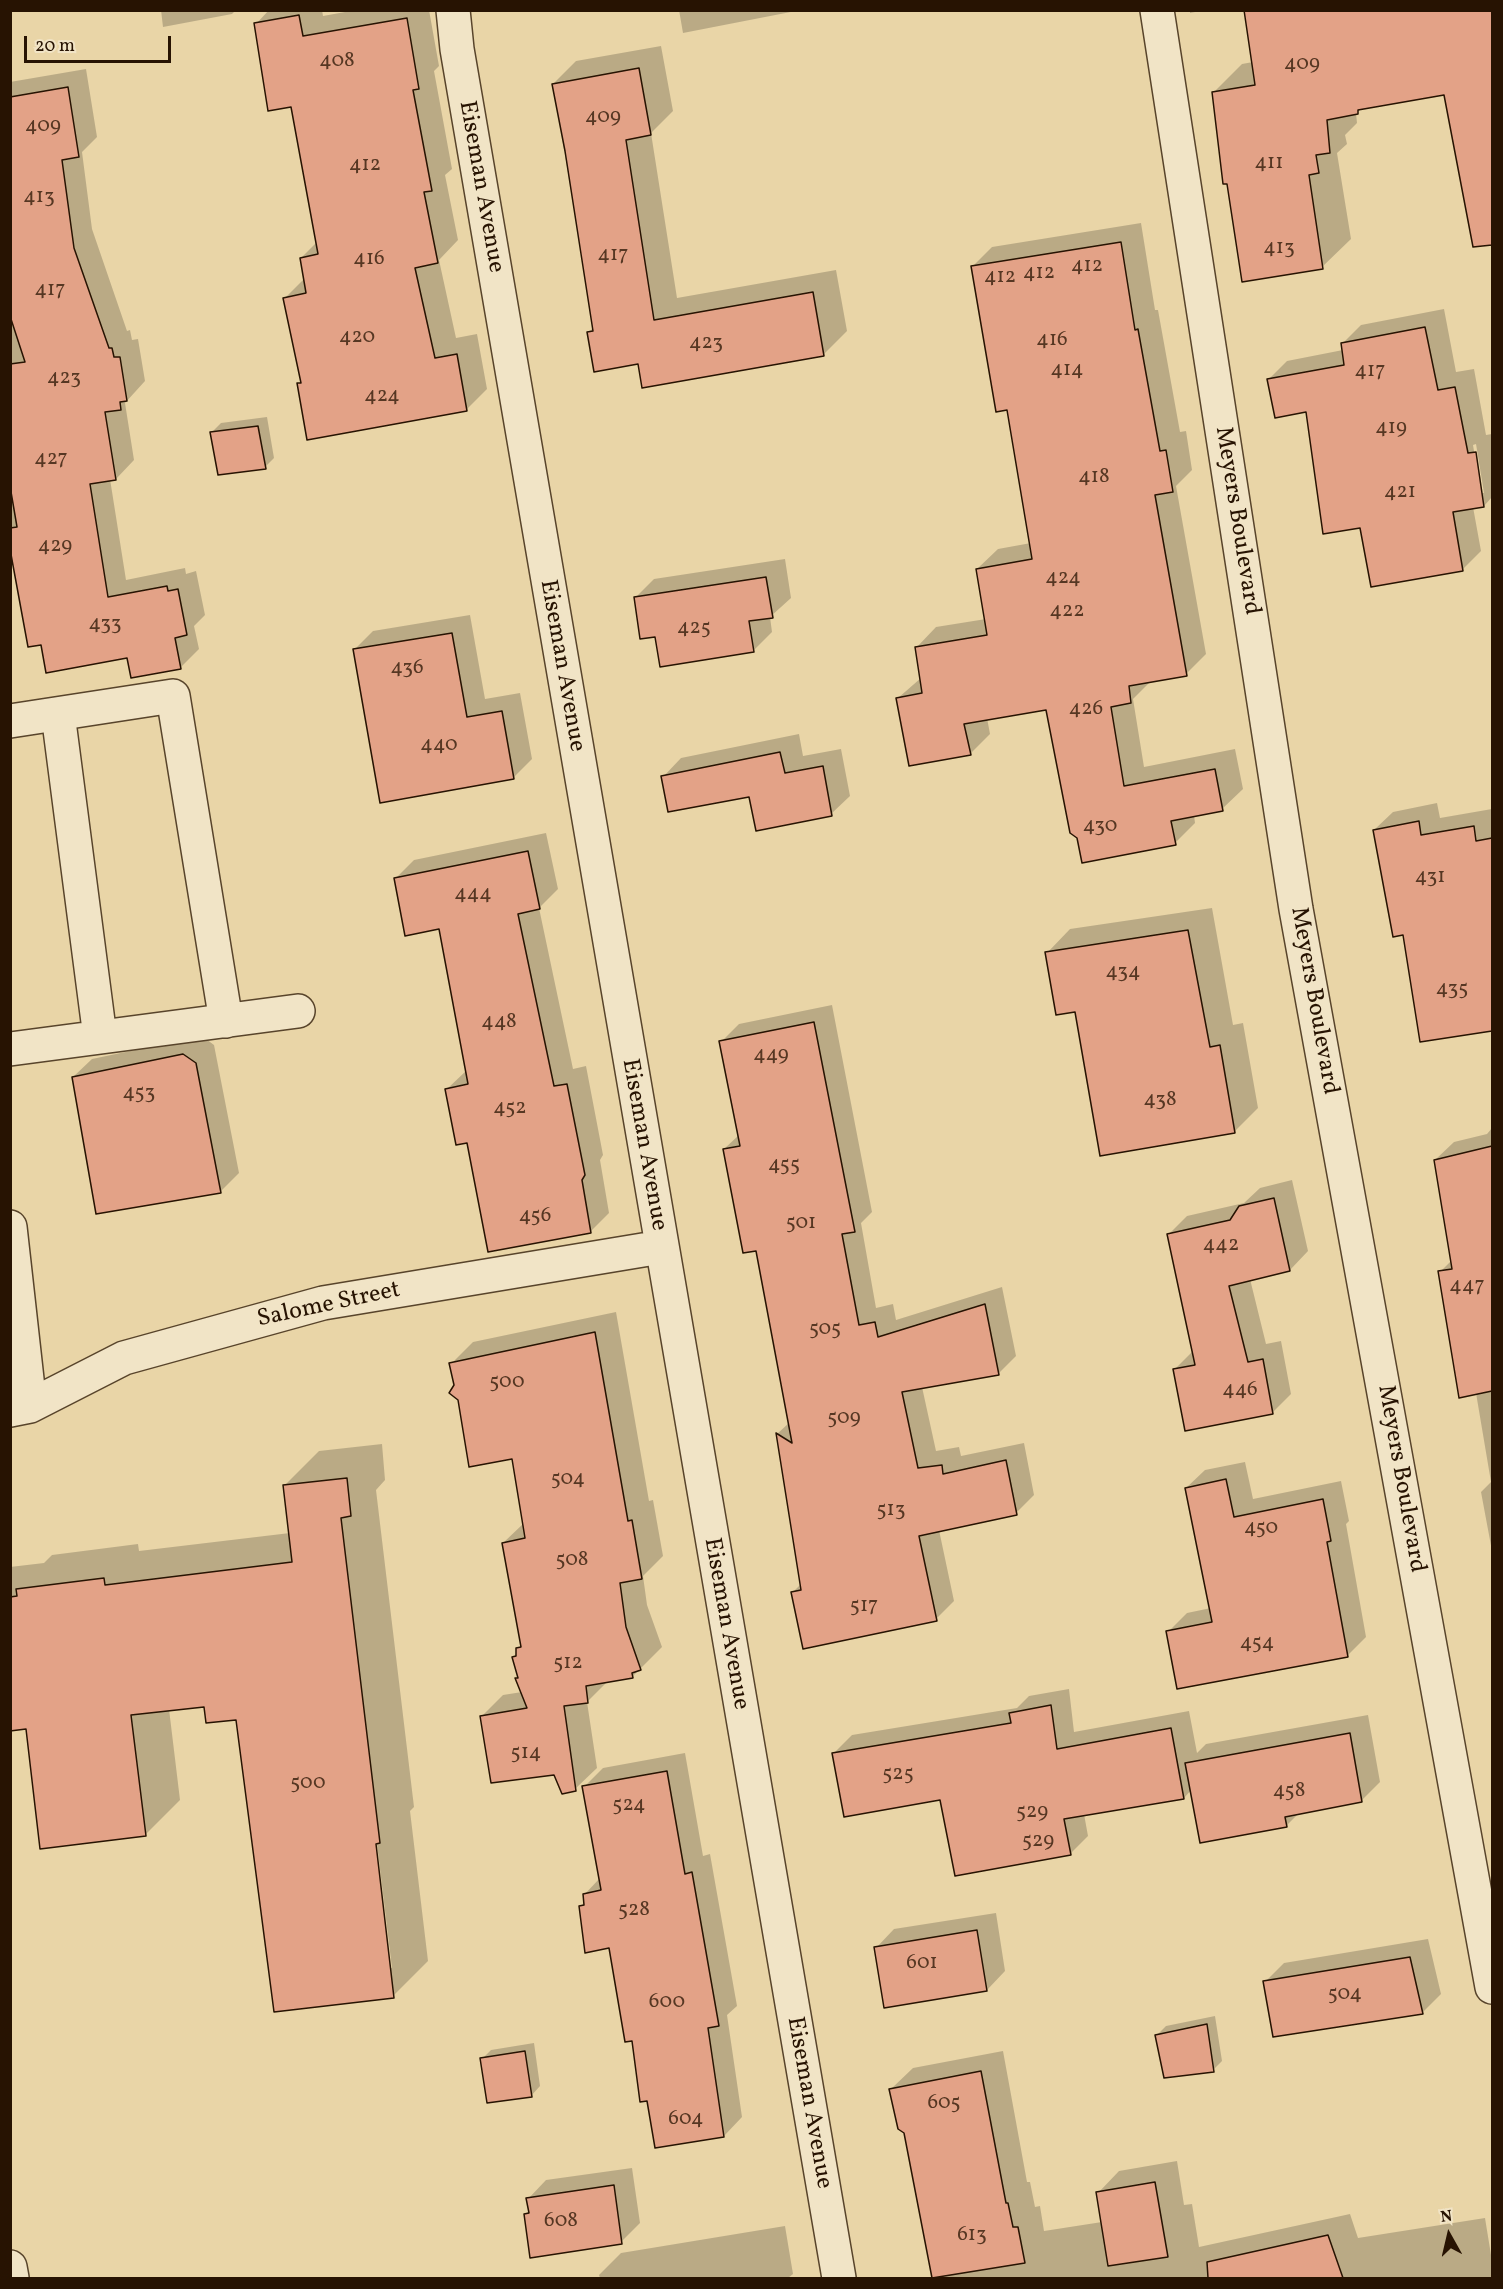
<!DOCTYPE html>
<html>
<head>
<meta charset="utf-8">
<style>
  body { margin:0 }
  #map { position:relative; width:1503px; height:2289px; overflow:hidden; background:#e9d5a7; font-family:Vollkorn,serif }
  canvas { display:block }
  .frame { position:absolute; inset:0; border:12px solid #271302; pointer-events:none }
  .north { position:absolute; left:1419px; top:2205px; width:60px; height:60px; -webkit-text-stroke:4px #f1e4c6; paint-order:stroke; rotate:352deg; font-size:16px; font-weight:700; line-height:24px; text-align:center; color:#271302 }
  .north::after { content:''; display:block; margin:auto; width:21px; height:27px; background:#271302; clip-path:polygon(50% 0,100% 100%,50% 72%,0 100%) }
  .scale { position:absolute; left:24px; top:36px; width:147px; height:27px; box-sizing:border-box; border:3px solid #271302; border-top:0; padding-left:8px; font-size:18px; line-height:21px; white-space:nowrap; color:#271302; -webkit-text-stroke:4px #f1e4c6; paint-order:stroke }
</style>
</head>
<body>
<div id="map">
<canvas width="1503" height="2289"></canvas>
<div class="frame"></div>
<div class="north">N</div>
<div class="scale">20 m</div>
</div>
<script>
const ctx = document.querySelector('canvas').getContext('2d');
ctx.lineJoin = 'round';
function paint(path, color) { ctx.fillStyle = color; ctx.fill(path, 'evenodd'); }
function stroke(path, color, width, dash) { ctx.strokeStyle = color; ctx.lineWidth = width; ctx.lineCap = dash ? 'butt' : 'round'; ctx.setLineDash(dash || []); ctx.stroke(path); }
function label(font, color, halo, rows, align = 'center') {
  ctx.font = font + ' Vollkorn,serif'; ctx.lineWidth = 6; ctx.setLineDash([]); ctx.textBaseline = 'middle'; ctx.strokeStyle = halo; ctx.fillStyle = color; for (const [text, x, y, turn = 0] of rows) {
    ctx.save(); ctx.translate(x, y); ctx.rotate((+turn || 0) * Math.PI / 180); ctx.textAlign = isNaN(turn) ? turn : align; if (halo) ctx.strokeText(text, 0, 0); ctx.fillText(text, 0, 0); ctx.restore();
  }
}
paint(new Path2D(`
  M161 10H236L232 14 163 27Z
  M269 10H322L323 16 356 10H429L439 66 434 71 452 169 445 175 458 240 439 260 456 338 477 334 487 389 466 410 298 384 302 381 285 298 305 278 301 258 317 242 293 105 256 24Z
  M679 10H801L683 33Z
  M1190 10H1205L1190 13Z
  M1245 10H1492V241L1481 243 1445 93 1362 108 1356 113 1357 123 1345 135 1347 144 1337 153 1351 239 1322 267 1214 92 1242 64 1253 62Z
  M661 46 673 111 651 133 677 298 836 270 847 331 824 354 643 386 639 362 589 332 594 327 553 84 576 61Z
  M86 69 97 137 82 152 92 229 127 331 130 330 132 340 138 339 145 381 125 403 134 460 116 479H110L126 580 185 568 186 574 196 571 205 615 194 626 199 649 180 668 128 656 42 643 15 566 10 565V82Z
  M1141 223 1155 310H1158L1180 432 1186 431 1192 470 1176 486 1206 654 1186 674 1151 681 1133 699 1144 767 1235 749 1243 789 1222 809 1194 815 1195 823 1175 843 1047 708 987 718 990 734 970 754 898 698 921 678 916 648 936 627 986 619 977 569 998 549 1031 543 1008 408 972 267 992 247Z
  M1444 309 1456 372 1474 369 1486 435 1492 434V497L1484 506 1473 507 1481 551 1463 569 1361 526 1307 410 1269 379 1287 361 1343 350 1342 344 1361 325ZM1476 444 1484 493H1481L1473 445Z
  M267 417 274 458 265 467 212 432 221 423Z
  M785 559 791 598 770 617 772 632 753 651 656 635 635 598 654 579Z
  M470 615 485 699 520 693 532 759 514 777 354 650 373 631Z
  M799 734 803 756 841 749 850 796 831 814 663 777 681 758Z
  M1437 803 1440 818 1492 809V1029L1421 1040 1404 933 1374 830 1393 812Z
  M546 833 558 889 539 908 573 1069 586 1066 603 1155 600 1160 609 1213 590 1232 468 1142 447 1089 467 1070 440 928 395 879 414 860Z
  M1212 908 1233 1025 1243 1023 1258 1108 1235 1131 1101 1154 1076 1011 1047 953 1070 929Z
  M832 1005 872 1212 861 1223 876 1308 893 1304 896 1320 1002 1287 1016 1356 998 1374 922 1387 936 1451 959 1447 961 1456 1024 1443 1034 1495 1016 1513 939 1530 954 1601 936 1619 792 1593 801 1584 777 1434 790 1422 757 1249 724 1149 739 1135 721 1042 739 1024Z
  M202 1036 214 1045 239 1173 220 1192 73 1077 92 1059Z
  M1492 1128V1551L1481 1492 1491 1482 1476 1393 1440 1272 1452 1260 1435 1160 1454 1142 1487 1134Z
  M1292 1180 1308 1251 1290 1270 1250 1279 1266 1344 1281 1341 1291 1394 1272 1413 1175 1369 1193 1351 1169 1234 1187 1216 1244 1203 1260 1188Z
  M616 1312 649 1501 653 1500 663 1556 643 1576 647 1605 662 1647 632 1677 608 1681 587 1702 597 1768 575 1789 481 1717 503 1695 522 1692 514 1657 522 1644 503 1543 524 1523 513 1458 456 1385 451 1364 473 1342Z
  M382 1444 385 1480 376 1490 414 1807 410 1811 428 1961 393 1996 237 1719 205 1705 169 1709 180 1800 145 1835 27 1728 10 1730V1567L44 1563 52 1555 138 1544 139 1551 290 1533 284 1486 319 1451ZM376 1836 392 1968H389L373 1837Z
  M1245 1462 1253 1499 1341 1481 1349 1521 1346 1524 1366 1637 1347 1656 1168 1632 1187 1613 1211 1608 1186 1488 1205 1470Z
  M1069 1689 1074 1732 1189 1711 1197 1753 1206 1744 1368 1715 1380 1782 1361 1801 1299 1813 1286 1826 1192 1789 1184 1798 1084 1814 1088 1836 1070 1854 834 1753 852 1735 1017 1708 1029 1696Z
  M685 1753 703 1856 710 1854 737 2006 727 2015 742 2117 724 2136 649 2100 611 1946 580 1907 585 1902 584 1895 600 1878 584 1787 603 1768Z
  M996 1913 1005 1971 987 1990 876 1948 894 1929Z
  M1428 1939 1441 1994 1422 2013 1265 1982 1284 1963Z
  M1215 2016 1222 2061 1213 2070 1157 2035 1166 2026Z
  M534 2043 540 2086 531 2096 482 2059 491 2050Z
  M1003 2051 1027 2182H1030L1035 2207 1040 2206 1044 2231 1102 2222 1098 2193 1119 2171 1177 2161 1184 2205 1192 2204 1199 2247 1350 2214 1358 2238 1485 2218 1492 2261V2278H933L905 2132 891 2089 913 2068Z
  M632 2168 640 2223 621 2242 526 2214 530 2210 528 2199 546 2180Z
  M785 2226 793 2274 788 2278H600L599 2275 621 2253Z`), '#0003');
const building = new Path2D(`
  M1244 10H1492V245L1473 247 1444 95 1358 110V114L1327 120 1330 153 1316 155 1319 173 1309 175 1323 269 1242 282 1227 184H1223L1212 92 1255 85Z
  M299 15 303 36 407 18 419 89 413 90 432 191 424 192 438 263 415 268 435 358 457 354 467 411 307 440 297 383H301L283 298 306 293 300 258 318 254 291 107 268 111 254 23Z
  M639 68 651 135 626 140 654 320 813 292 824 356 642 388 638 364 594 372 587 332 593 331 565 151 552 84Z
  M68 87 79 157 62 160 74 248 109 348H112L114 357H120L127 401 120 402 121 410 105 412 116 480 90 484 108 597 167 586 168 591 178 589 187 635 175 638 181 669 131 678 127 658 46 673 41 645 28 647 10 549V528L17 527 10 486V364L25 362 10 316V97Z
  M1121 242 1135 330 1138 329 1160 451 1166 450 1173 492 1155 495 1187 676 1129 686 1131 703 1111 707 1124 786 1215 769 1223 811 1171 821 1176 845 1082 863 1077 838 1070 833 1046 710 964 724 971 755 909 766 896 698 922 693 915 647 987 635 976 569 1032 559 1007 410 996 412 971 266Z
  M1425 327 1438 390 1455 387 1468 453 1476 452 1484 507 1453 512 1463 571 1371 587 1360 528 1323 534 1306 412 1275 418 1267 379 1344 365 1341 343Z
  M258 426 266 469 218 475 210 432Z
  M766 577 773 618 749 621 754 652 660 667 655 637 640 639 634 597Z
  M452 633 467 717 502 711 514 779 380 803 353 649Z
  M780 752 785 773 823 766 832 816 756 831 749 797 668 812 661 776Z
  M1419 821 1421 835 1474 826 1476 841 1492 838V1031L1420 1042 1403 935 1393 937 1373 830Z
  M528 851 540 909 518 914 554 1086 567 1084 585 1175 582 1180 591 1233 488 1252 467 1143 456 1145 445 1089 468 1084 439 929 405 936 394 878Z
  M1188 930 1210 1047 1220 1045 1235 1133 1100 1156 1075 1012 1056 1015 1045 952Z
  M814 1022 855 1232 842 1234 859 1325 875 1322 878 1337 985 1304 999 1375 902 1392 918 1468 942 1465 943 1474 1006 1460 1017 1515 919 1536 937 1621 803 1649 791 1592 801 1590 776 1433 792 1443 756 1251 743 1253 723 1149 740 1146 719 1041Z
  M183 1054 196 1063 221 1193 96 1214 72 1077Z
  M1492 1146V1391L1459 1398 1438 1271 1452 1269 1434 1160Z
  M1274 1198 1290 1271 1229 1286 1248 1362 1263 1359 1273 1414 1185 1431 1173 1369 1195 1365 1167 1234 1230 1220 1239 1206Z
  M595 1332 628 1521 632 1520 642 1579 620 1583 626 1627 641 1670 632 1673 633 1678 586 1686 588 1703 564 1706 576 1791 562 1794 554 1775 491 1783 480 1716 527 1708 515 1678H518L512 1657 516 1656V1648L521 1647 502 1543 525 1538 512 1459 469 1467 458 1400 449 1393 454 1385 449 1363Z
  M347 1478 351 1516 341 1518 380 1843 376 1844 394 1998 274 2012 236 1720 206 1723 204 1707 131 1715 146 1836 40 1849 26 1729 10 1731V1597L17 1596 16 1589 104 1578 105 1585 292 1562 283 1485Z
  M1226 1479 1234 1517 1323 1499 1331 1541 1327 1542 1348 1657 1177 1689 1166 1631 1212 1622 1185 1488Z
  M1051 1705 1057 1749 1171 1728 1184 1799 1064 1819 1071 1855 955 1876 940 1800 844 1817 832 1753 1011 1723 1009 1713Z
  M1350 1733 1362 1802 1285 1817 1287 1827 1200 1843 1185 1763Z
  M667 1771 685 1874 692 1872 719 2026 708 2028 724 2137 655 2148 647 2101 640 2102 632 2041 625 2042 609 1948 585 1953 579 1906 584 1905 583 1894 601 1890 582 1786Z
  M977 1930 987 1991 884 2008 874 1947Z
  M1410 1957 1423 2014 1273 2037 1263 1981Z
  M1207 2024 1214 2072 1164 2078 1155 2035Z
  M525 2051 532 2097 487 2103 480 2058Z
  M981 2071 1006 2203H1008L1013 2227H1018L1025 2263 932 2278 904 2133 898 2129 889 2089Z
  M1155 2182 1168 2257 1108 2266 1096 2192Z
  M614 2185 622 2244 530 2258 524 2214 529 2213 526 2198Z
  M1328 2235 1343 2278H1208L1207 2262Z`);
paint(building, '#e3a287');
stroke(building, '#271302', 1.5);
const minor = new Path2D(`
  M453 10 457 49 839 2278
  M1157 10 1296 909 1492 1987
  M58 714 100 1037
  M10 721 173 696 226 1021
  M10 1049 298 1011
  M10 1227 30 1406
  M10 1410 30 1406 124 1358 323 1303 661 1247
  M10 2267 12 2278`);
stroke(minor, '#58442b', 36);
stroke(minor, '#f1e4c6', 33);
label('21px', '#563723', null, [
  ["408",337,62],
  ["409",1302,65],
  ["409",603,118],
  ["409",43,127],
  ["411",1269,164],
  ["412",365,166],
  ["413",39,198],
  ["413",1279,249],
  ["417",613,256],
  ["416",369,260],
  ["412",1087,267],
  ["412",1039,274],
  ["412",1000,278],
  ["417",50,291],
  ["420",357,338],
  ["416",1052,341],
  ["423",706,344],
  ["414",1067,371],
  ["417",1370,372],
  ["423",64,379],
  ["424",382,397],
  ["419",1391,429],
  ["427",51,460],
  ["418",1094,478],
  ["421",1400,493],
  ["429",55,547],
  ["424",1063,579],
  ["422",1067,612],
  ["433",105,625],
  ["425",694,629],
  ["436",407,669],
  ["426",1086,710],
  ["440",439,746],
  ["430",1100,827],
  ["431",1430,878],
  ["444",473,895],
  ["434",1123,973],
  ["435",1452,990],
  ["448",499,1023],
  ["449",771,1056],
  ["453",139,1094],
  ["438",1160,1101],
  ["452",510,1109],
  ["455",784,1166],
  ["456",535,1217],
  ["501",801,1224],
  ["442",1221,1246],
  ["447",1467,1287],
  ["505",825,1330],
  ["500",507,1383],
  ["446",1240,1391],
  ["509",844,1419],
  ["504",568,1480],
  ["513",891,1511],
  ["450",1261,1529],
  ["508",572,1561],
  ["517",864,1607],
  ["454",1257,1644],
  ["512",568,1664],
  ["514",526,1754],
  ["525",898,1775],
  ["500",308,1784],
  ["458",1289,1792],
  ["524",629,1806],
  ["529",1032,1813],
  ["529",1038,1842],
  ["528",634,1911],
  ["601",922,1964],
  ["504",1345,1995],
  ["600",667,2003],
  ["605",944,2104],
  ["604",686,2120],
  ["608",561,2222],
  ["613",972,2236]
]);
label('24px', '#271302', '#f1e4c6', [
  ["Eiseman Avenue",480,187,80],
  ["Meyers Boulevard",1236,521,81],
  ["Eiseman Avenue",561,666,80],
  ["Meyers Boulevard",1313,1001,80],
  ["Eiseman Avenue",643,1145,80],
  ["Salome Street",329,1306,-12],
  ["Meyers Boulevard",1400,1479,80],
  ["Eiseman Avenue",725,1624,80],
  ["Eiseman Avenue",808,2103,80]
]);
</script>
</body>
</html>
